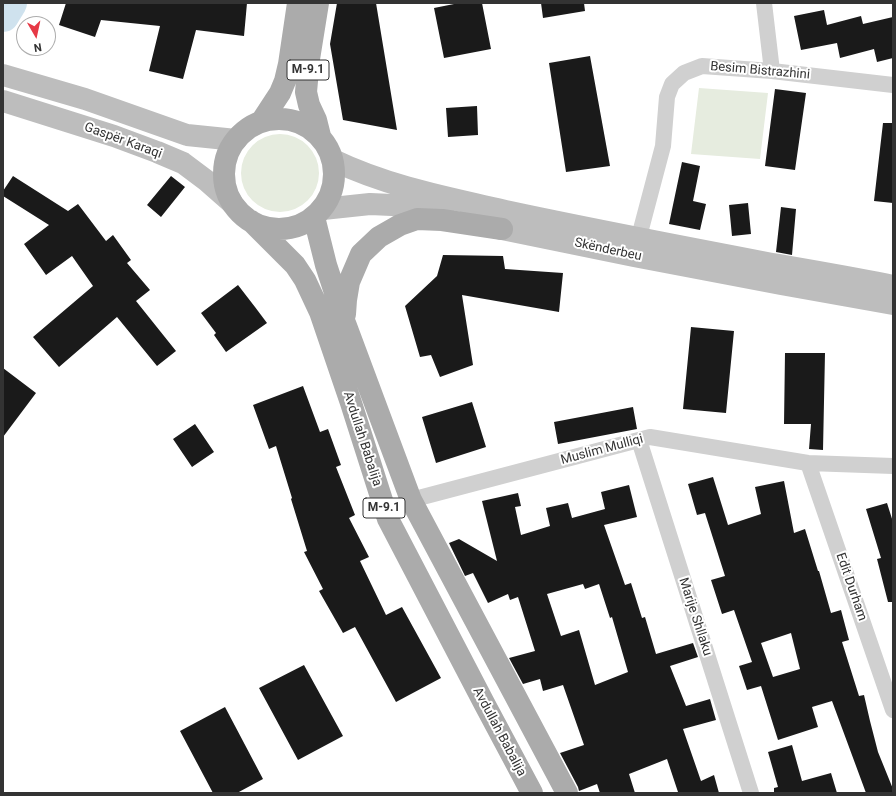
<!DOCTYPE html>
<html>
<head>
<meta charset="utf-8">
<style>
  body { margin:0 }
  #map { position:relative; width:896px; height:796px; overflow:hidden; background:#fff; font-family:Roboto,sans-serif }
  canvas { display:block }
  .frame { position:absolute; inset:0; border:4px solid #333; pointer-events:none }
  .north { position:absolute; left:16px; top:16px; width:40px; height:40px; box-sizing:border-box; background:#fff; border:1px solid #adadad; border-radius:50%; rotate:171deg; font-size:11px; font-weight:700; line-height:16px; text-align:center; color:#333 }
  .north::after { content:''; display:block; margin:auto; width:14px; height:18px; background:#e63946; clip-path:polygon(50% 0,100% 100%,50% 72%,0 100%) }
</style>
</head>
<body>
<div id="map">
<canvas width="896" height="796"></canvas>
<div class="frame"></div>
<div class="north">N</div>
</div>
<script>
const ctx = document.querySelector('canvas').getContext('2d');
ctx.lineJoin = 'round';
function paint(path, color) { ctx.fillStyle = color; ctx.fill(path, 'evenodd'); }
function stroke(path, color, width, dash) { ctx.strokeStyle = color; ctx.lineWidth = width; ctx.lineCap = dash ? 'butt' : 'round'; ctx.setLineDash(dash || []); ctx.stroke(path); }
function label(font, color, halo, rows, align = 'center') {
  ctx.font = font + ' Roboto,sans-serif'; ctx.lineWidth = 4; ctx.setLineDash([]); ctx.textBaseline = 'middle'; ctx.strokeStyle = halo; ctx.fillStyle = color; for (const [text, x, y, turn = 0] of rows) {
    ctx.save(); ctx.translate(x, y); ctx.rotate((+turn || 0) * Math.PI / 180); ctx.textAlign = isNaN(turn) ? turn : align; if (halo) ctx.strokeText(text, 0, 0); ctx.fillText(text, 0, 0); ctx.restore();
  }
}
paint(new Path2D(`
  M699 88 768 93 760 159 691 154Z
  M241 173a39 39 0 1 1 78 0a39 39 0 1 1-78 0Z`), '#e6ecdf');
stroke(new Path2D(`
  M3 16 11 3`), '#cfe2ee', 32);
paint(new Path2D(`
  M66 3H247L244 36 196 30 183 79 149 71 160 26 101 20 95 37 59 25Z
  M337 3H376L397 130 343 120 330 44Z
  M459 3H482L491 49 444 58 434 8Z
  M541 3H584L585 11 543 18Z
  M824 10 827 25 861 16 863 24 893 17V58L877 62 874 49 840 58 837 43 801 50 794 16Z
  M590 56 610 166 566 172 549 63Z
  M775 89 806 93 795 170 765 166Z
  M477 106 478 135 448 137 446 108Z
  M883 123H893V203L874 201Z
  M682 162 700 166 693 201 706 204 700 230 669 224Z
  M13 176 68 211 78 204 106 241 113 235 131 260 127 263 150 290 136 301 176 351 157 366 117 317 59 367 33 337 93 286 72 256 46 275 24 244 49 225 3 196V191Z
  M171 176 185 187 161 217 147 205Z
  M748 203 751 234 732 236 729 205Z
  M781 207 796 209 792 255 776 252Z
  M443 255 503 256 505 269 563 273 559 312 462 295 473 365 440 377 431 355 420 357 405 306 437 276Z
  M238 285 255 307 267 323 226 352 214 335 216 333 201 313Z
  M691 327 734 331 726 413 683 409Z
  M785 353H825L823 450 809 449 811 424H784Z
  M3 368 36 393 3 437Z
  M303 386 320 432 328 429 341 465 336 467 355 515 349 518 369 557 360 561 386 615 402 607 441 678 396 702 355 627 343 633 319 591 323 589 304 552 307 551 291 499 292 498 276 446 269 449 253 405Z
  M472 402 486 447 436 463 422 417Z
  M633 407 637 429 558 444 554 422Z
  M195 424 214 452 192 467 173 439Z
  M713 477 728 525 761 514 755 487 784 481 794 533 805 529 818 571H819L831 613 841 610 849 640 842 642 859 696 864 695 870 721 878 752 893 789V793H866L832 701 812 707 818 727 778 740 761 686 747 690 739 666 752 662 734 610 722 614 711 580 725 576 705 513 697 515 688 484ZM791 633 800 669 773 677 761 643Z
  M629 485 637 517 604 525 625 585 631 583 642 618 645 617 656 654 693 643 698 657 670 666 686 706 710 699 716 720 683 729 701 781 714 775 719 793H674L678 792 667 759 629 774 635 793H600L597 784 579 791 578 787 560 753 584 745 563 685 543 691 540 679 523 684 509 658 535 651 518 597 510 600 508 594 488 603 473 573 465 576 449 543 459 539 497 561 482 501 518 493 521 506 515 507 521 535 550 526 546 508 568 503 572 518 605 509 601 492ZM583 584 585 589 599 584 610 618 612 617 628 672 595 685 579 630 561 636 547 594Z
  M887 503 893 522V602H888L877 559 881 558 866 509Z
  M304 665 343 736 298 760 259 688Z
  M225 707 263 779 237 793H213L180 731Z
  M792 745 802 781 831 773 837 793H774V788L778 787 768 752Z`), '#1a1a1a');
stroke(new Path2D(`
  M764 3 772 71
  M636 248 663 146 667 97 672 84 684 73 702 66 772 71 893 85
  M639 440 751 793
  M808 463 893 710
  M411 500 650 437 808 463 893 466`), '#d0d0d0', 16);
stroke(new Path2D(`
  M3 75 85 99 187 135 236 140
  M3 101 114 136 157 152 183 163 207 181 232 203
  M333 160C389 187 449 198 510 212 594 230 678 246 762 262 806 270 850 277 893 286
  M323 209 370 204 392 205 444 214
  M483 224 502 229 634 256 781 284 893 304`), '#bdbdbd', 22);
stroke(new Path2D(`
  M318 3 309 59 306 92 309 105 316 120 320 136
  M224 174a55 55 0 1 1 110 0a55 55 0 1 1-110 0Z
  M261 122 280 93 285 81 289 64 298 3
  M314 217 326 265 345 323 411 500 567 793
  M251 221 295 265 305 280 320 312 351 403 388 519 484 703 532 793
  M345 314 346 300 349 282 361 254 379 237 400 225 417 219 442 220 502 229`), '#ababab', 22);
for (const [x, y, w] of [
  [308,70,42],
  [384,508,42]
]) { const box = new Path2D(); box.roundRect(x - w / 2, y - 10, w, 20, 3); ctx.fillStyle = '#fff'; ctx.fill(box); stroke(box, '#333', 1); }
label('bold 12px', '#333', null, [
  ["M-9.1",308,70],
  ["M-9.1",384,508]
]);
label('13px', '#333', '#fff', [
  ["Besim Bistrazhini",760,71,5],
  ["Gaspër Karaqi",123,141,20],
  ["Skënderbeu",608,250,12],
  ["Avdullah Babalija",362,439,72],
  ["Muslim Mulliqi",602,450,-15],
  ["Edit Durham",851,587,71],
  ["Marije Shllaku",695,617,72],
  ["Avdullah Babalija",499,732,62]
]);
</script>
</body>
</html>
